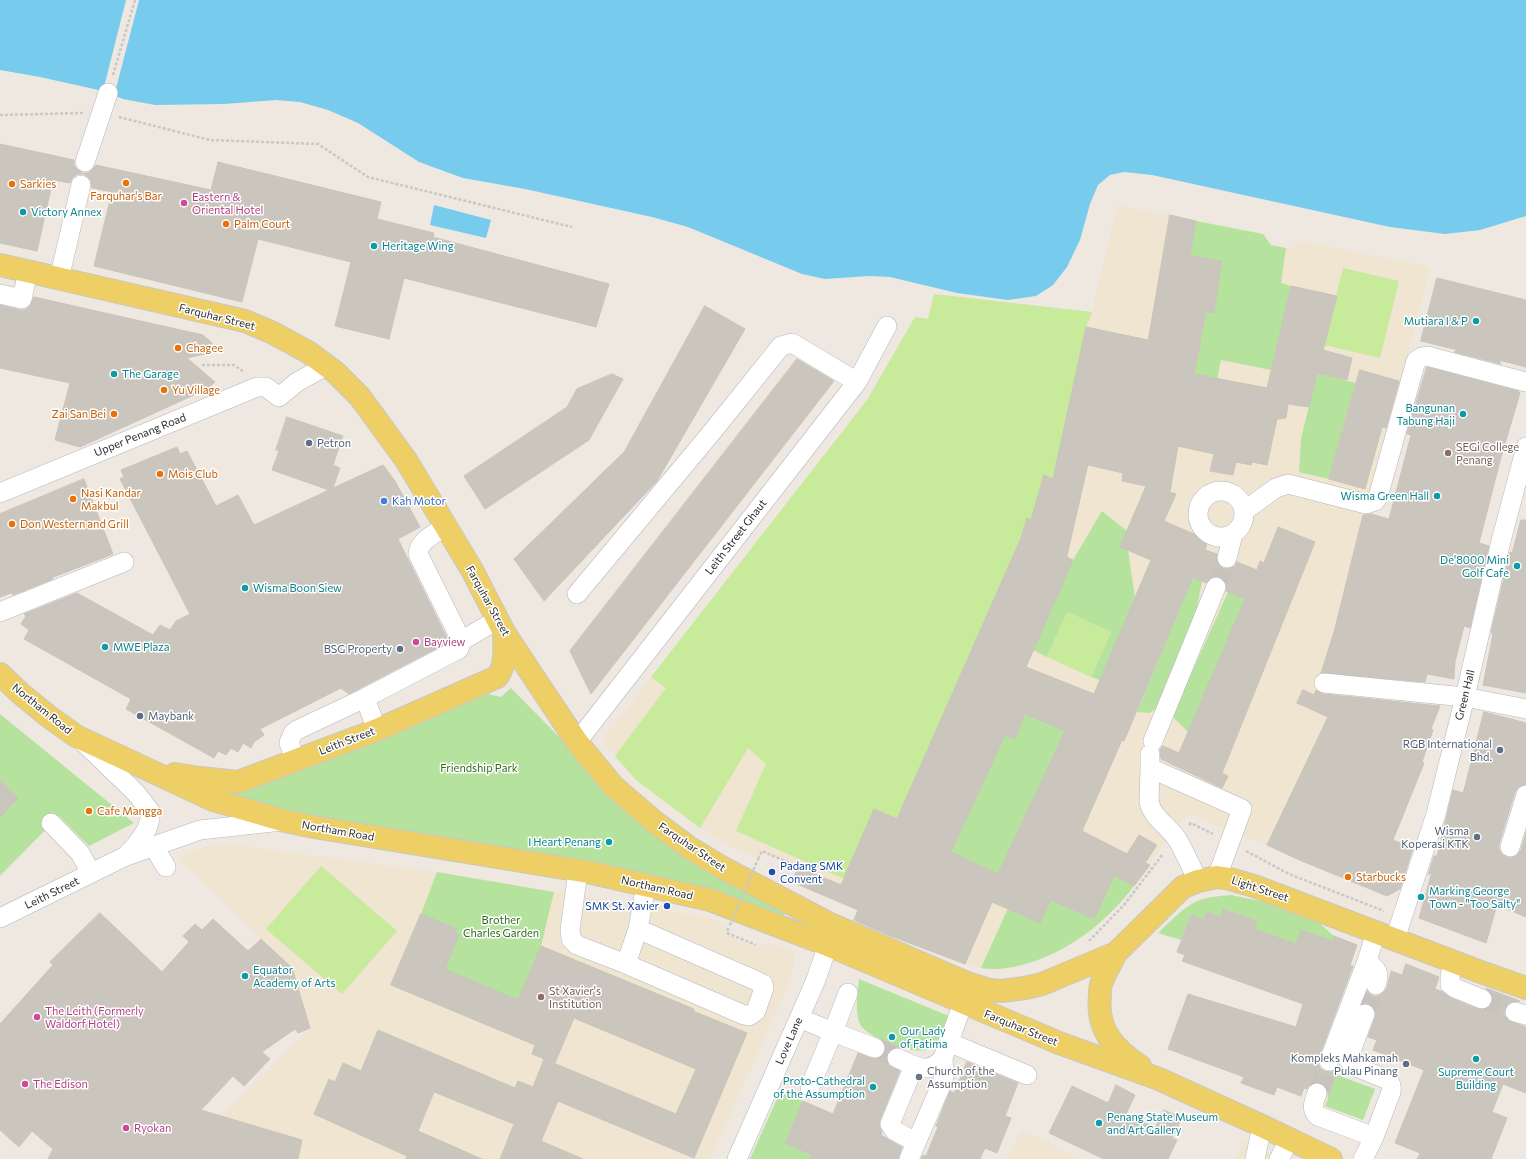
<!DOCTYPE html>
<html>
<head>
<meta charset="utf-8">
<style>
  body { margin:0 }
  canvas { display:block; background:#eee8e0 }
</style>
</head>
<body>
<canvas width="1526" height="1159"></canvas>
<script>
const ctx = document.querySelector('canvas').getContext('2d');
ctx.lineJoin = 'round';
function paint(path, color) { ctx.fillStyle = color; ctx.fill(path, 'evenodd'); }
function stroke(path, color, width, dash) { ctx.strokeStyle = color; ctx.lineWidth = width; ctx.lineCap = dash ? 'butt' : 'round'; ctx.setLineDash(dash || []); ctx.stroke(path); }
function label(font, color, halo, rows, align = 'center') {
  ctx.font = font + ' Commissioner,sans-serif'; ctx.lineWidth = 3; ctx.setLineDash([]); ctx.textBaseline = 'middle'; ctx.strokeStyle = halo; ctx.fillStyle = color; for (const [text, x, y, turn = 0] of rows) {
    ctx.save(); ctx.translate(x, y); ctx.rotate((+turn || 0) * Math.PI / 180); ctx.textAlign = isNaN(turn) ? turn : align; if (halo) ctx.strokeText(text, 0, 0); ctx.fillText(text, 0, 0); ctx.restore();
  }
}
paint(new Path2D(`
  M1117 205 1263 234 1271 245 1286 248 1290 249 1300 241 1430 267 1399 388 1366 504 1334 632 1316 690 1374 696 1297 859 1267 845 1233 833 1191 815 1184 818 1171 834 1122 902 1095 927 1072 944 1049 956 1014 967 994 970 974 967 853 921 858 910 792 882 798 867 794 865 762 852 758 859 729 846 700 828 636 780 602 741 867 400 915 317 928 319 934 294 1092 312Z
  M225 844 437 872 709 918 727 926 724 933 756 948 769 943 794 952 792 977 710 1159H298L301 1140 221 1116 310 1028 292 968 178 859 196 849Z
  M1022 1130 1081 1159H1006Z
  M1244 1140 1285 1159H1236Z`), '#efe5d0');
paint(new Path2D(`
  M1196 221 1263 234 1271 245 1286 248 1281 283 1291 286 1271 370 1221 360 1217 379 1194 374 1206 312 1214 313 1222 261 1190 256Z
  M1317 373 1356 383 1329 479 1299 472 1301 439Z
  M1102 511 1127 531 1128 550 1135 598 1100 680 1091 677 1111 632 1067 612 1047 657 1033 650 1073 560Z
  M1193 577 1202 581 1197 607 1190 629 1159 707 1149 713 1137 712Z
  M1228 592 1245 599 1188 732 1173 717 1176 708Z
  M511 688 570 748 608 795 667 845 720 877 786 909 784 916 712 889 648 874 317 816 209 792 470 690 501 697Z
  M0 714 134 823 89 846 59 816 0 876Z
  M1025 714 1065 731 998 874 951 852 1005 735 1015 739Z
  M1069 855 1134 886C1108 920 1074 948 1032 962 1015 967 999 971 981 968L1014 895 1022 899 1016 913 1040 923 1051 900 1094 919 1107 889Z
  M437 872 554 892 541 946 518 1000 440 967 449 959 459 935 455 933 457 929 421 914Z
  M1231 895 1260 901 1318 922 1334 936 1333 941 1302 930 1296 944 1254 929 1257 921 1224 909 1221 917 1207 912 1204 920 1191 915 1181 940 1158 933C1170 922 1182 908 1197 901 1207 897 1220 896 1231 895Z
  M859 979 949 1016C944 1026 938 1047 926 1050 911 1054 867 1038 860 1024 854 1011 858 993 859 979Z
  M1337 1075 1375 1089 1363 1120 1325 1106Z
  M780 1092 803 1101 785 1143 812 1155 810 1159H750Z`), '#b5e39e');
paint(new Path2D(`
  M1343 268 1399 281 1380 358 1324 345Z
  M934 294 1092 312 1086 327 1054 479 1045 475 1031 520 1027 518 1021 538 897 819 874 809 844 879 736 831 766 764 748 748 700 828 636 780 615 756 666 688 651 677 867 400 915 317 928 319Z
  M1067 612 1111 632 1091 677 1047 657Z
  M321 866 397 931 342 994 266 929Z`), '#c7ea9b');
paint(new Path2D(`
  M0 0H1526V216L1480 230 1445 234 1390 227 1152 175 1124 172 1110 175 1098 185 1090 204 1080 240 1067 267 1053 285 1036 296 1008 300 957 293 890 277 869 276 825 279 802 274 688 227 652 217 525 189 463 178 419 162 358 123 328 110 300 102 276 100 224 104 155 105 123 99 103 91 40 77 0 70Z
  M434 205 491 220 486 238 430 225Z`), '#77cced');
paint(new Path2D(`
  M126 0H139L114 96 103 91Z`), '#eee8e0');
const building = new Path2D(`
  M0 144 74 160V165L77 169 82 173H88L92 170 96 165 211 190 218 162 381 202 377 219 434 233 433 237 609 284 596 327 404 278 389 339 335 326 351 262 258 239 242 302 94 266 112 192 92 188 91 181 88 177 84 174H78L73 177 70 183 53 180 37 251 0 243Z
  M1170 215 1196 221 1190 256 1222 261 1214 313 1206 312 1194 374 1267 388 1291 286 1337 296 1323 350 1352 358 1347 380 1317 373 1309 407 1288 404 1286 418 1277 419 1267 465 1252 462 1251 465 1236 462 1233 475 1210 471 1214 454 1178 446 1170 492 1176 494 1164 521 1208 540 1205 550 1217 554V561L1220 566 1225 569 1230 568 1235 566 1237 562 1257 570 1260 561 1264 563 1278 527 1315 542 1222 773 1228 776 1222 788 1161 759 1160 750 1163 746 1179 753 1245 599 1226 591 1227 585 1224 580 1220 577 1214 576 1209 579 1206 583 1193 577 1124 741 1122 740 1082 831 1127 854 1139 835 1157 845 1145 863 1150 865 1134 886 1114 876 1094 919 1051 900 1040 923 992 902 965 964 888 935 854 920 858 910 792 882 798 867 841 885 874 809 897 819 1021 538 1027 518 1031 520 1044 475 1053 479 1086 327 1148 340ZM1088 465 1123 473 1122 481 1146 486 1120 547 1151 560 1094 694 1026 667 1073 560 1067 557ZM1025 714 1065 731 998 874 951 852 1005 735 1015 739Z
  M1437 278 1526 300V367L1499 360 1501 364 1454 352 1458 350 1421 341Z
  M34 297 203 335 212 343V348L209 353 187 358 215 382 207 389 80 447 55 440 70 383 0 368V305L20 310H25L30 306Z
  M705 306 745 329 657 481 544 601 514 559 624 452Z
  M797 359 834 381 591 694 570 651Z
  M1427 367 1518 391 1520 393 1500 461 1479 543 1489 546 1470 628 1464 626 1455 662 1454 679 1427 674 1425 682 1321 673 1334 632 1363 515 1371 514 1389 519 1411 435 1407 434Z
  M1360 370 1399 381 1386 428 1382 427 1365 489 1329 479Z
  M612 374 623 379 589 440 485 509 464 476 567 407 577 389Z
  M287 417 343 436 333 465 340 468 333 488 383 465 395 481 420 527 398 539 449 642 349 694 341 688 260 729 264 735 254 742 251 748 243 743 238 752 231 748 226 755 218 751 214 758 126 709 131 699 24 639 29 630 21 624 26 616 24 614 77 593 153 635 160 625 170 630 176 621 190 614 120 479 124 477 121 470 177 447 180 454 187 451 216 506 238 495 254 525 329 490 272 470 279 451 276 450Z
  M84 479 113 554 51 578 53 579 13 595 11 593 0 597V514Z
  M1521 520H1526V693L1483 685 1493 634 1491 633 1510 552 1512 553Z
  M1303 690 1314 695 1316 690 1323 694 1440 706 1431 729 1433 730 1422 762 1424 763 1393 840 1413 848 1400 889 1387 896 1297 859 1267 845 1328 717 1297 703Z
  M1484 712 1526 723V784L1519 787 1515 792 1499 844V849L1502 854 1506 857 1512 858 1517 855 1521 850 1526 832V917L1497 905 1486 943 1419 918 1432 872 1428 875 1434 856H1437L1453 790 1463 793Z
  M0 780 18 798 0 817Z
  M1223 909 1257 921 1254 929 1296 944 1301 930 1333 941 1334 936 1357 945 1350 965 1353 966 1319 1057 1318 1063 1320 1068 1325 1071 1331 1072 1340 1066 1328 1097V1091L1325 1086 1320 1083 1315 1082 1310 1084 1307 1089 1304 1088 1301 1096 1277 1087 1274 1095 1241 1083 1244 1077 1168 1049 1188 994 1296 1027 1303 1004 1182 961 1185 955 1177 952 1191 915 1204 920 1207 912 1221 917Z
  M100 913 162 972 189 942 183 936 195 924 202 930 213 919 248 951 261 939 292 968 310 1028 298 1033 295 1029 262 1052 270 1059 244 1086 233 1076 201 1110 302 1140 298 1159H48L53 1149 32 1131 19 1147 0 1130V1024L53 965 50 962Z
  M421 914 457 929 455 933 459 935 445 969 518 1000 541 946 694 1009 693 1011 747 1033 694 1158 558 1101 541 1141 583 1159H500L514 1124 434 1092 418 1131 482 1159H406L407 1156 314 1114 329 1079 335 1082 343 1063 361 1071 378 1030 515 1088 518 1081 533 1087 544 1059 676 1114 696 1069 574 1018 555 1063 532 1054 535 1045 391 985Z
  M1406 964 1439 977 1435 989 1443 992 1451 998 1478 1009 1483 1010 1488 1008 1492 1003 1493 997 1486 988 1520 1001 1512 1002 1508 1004 1505 1009 1504 1014 1507 1019 1512 1022 1526 1027V1093L1503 1084 1492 1112 1507 1118 1491 1159H1417L1420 1153 1395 1143 1424 1070 1373 1050 1377 1040 1368 1037 1375 1018 1376 1012 1373 1007 1369 1004 1363 1003 1367 991 1373 996H1378L1383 993 1387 988 1391 971 1402 975Z
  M881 1039 901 1048 896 1047 891 1049 887 1054 886 1059 888 1065 900 1071 880 1120 879 1125 882 1132 881 1135 902 1147 898 1159H810L812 1155 785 1143 803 1101 833 1114 858 1053 871 1058 877 1059 882 1057 885 1052 886 1047Z
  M967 1062 1018 1083 1005 1116 1011 1118 997 1153 985 1148 980 1159H921L923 1155 926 1156 938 1127 936 1126 950 1091 954 1093Z
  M1116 1085 1135 1095 1126 1114 1155 1128 1164 1110 1182 1118 1172 1138 1177 1140 1168 1159H1104L1049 1133 1072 1086 1108 1103Z`);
paint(building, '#cac6be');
stroke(building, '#cac4b9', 1);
stroke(new Path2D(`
  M1216 587 1227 558
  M1482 999 1515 1012
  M1365 1014 1376 985
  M875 1048 897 1058
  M1317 1093 1329 1061`), '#c7c3bc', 19, [19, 10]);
const minor = new Path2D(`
  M85 162 108 93
  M59 279 81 185
  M0 294 22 299 28 271
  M1198 514a23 23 0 1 1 46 0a23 23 0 1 1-46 0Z
  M0 493 257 387H266L279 397 297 382 326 366
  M1244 511 1276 488 1288 484 1366 504 1375 501 1378 497 1416 361 1422 357 1427 356 1526 382
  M1227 558 1233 534
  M577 594 712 432 781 346 792 343 857 382
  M0 612 124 562
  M461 641 497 620
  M1324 683 1465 697 1526 709
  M365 698 377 730
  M81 740 136 793 150 811V819L147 829 137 844 126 856
  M1153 741 1216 587
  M577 742 857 382 887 326
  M1150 754V768L1242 809 1217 877
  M296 761 289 743 293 733 297 730 365 698 459 649 461 643 460 638 418 554C419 540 436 533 446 526
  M1150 768 1149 802C1153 818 1168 826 1177 839 1185 852 1191 867 1198 881
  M51 823 80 853 91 873
  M154 847 166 867
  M1510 847 1526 795
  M578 871 570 930 571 939 577 945 626 964 744 1015 749 1016 756 1011 764 988 763 984 759 982 638 929
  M0 918 126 856 200 830 282 821
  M1395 939 1436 814 1465 697 1501 541 1526 447
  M1367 961C1376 970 1381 971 1376 985
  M1454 962 1450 975V984L1455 988 1482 999
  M626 964 638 929 646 885
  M1515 1012 1526 1015
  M799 1018 833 1032 848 993
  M948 1042 1027 1075
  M1333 1051 1343 1054 1356 1067 1386 1079C1391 1082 1392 1086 1391 1092L1374 1137 1363 1159
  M897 1058C915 1066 928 1076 943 1058L963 1003
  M1348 1059 1365 1014
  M1329 1061 1367 961 1376 932
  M914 1066 890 1124 895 1131 916 1142
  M810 1087 833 1032 875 1048
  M1317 1093C1314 1102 1310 1109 1318 1116L1374 1137
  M737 1159 815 982 828 945
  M909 1159 942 1083 944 1076 943 1058
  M1255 1159 1262 1126
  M1279 1159 1290 1139`);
const major = new Path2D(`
  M0 265 245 321 273 333 308 352 335 372 360 397 406 460 472 570 504 632 533 676 577 742 613 786 656 823 690 848 723 868 828 923 967 983 989 990 1001 991 1025 988 1042 984 1116 953 1183 887 1198 881 1217 877 1230 879 1254 886 1478 971 1526 988
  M0 674 20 693 48 716 76 736 213 800 285 821 314 827 588 872 710 900 828 945 1059 1043 1159 1079 1262 1126 1331 1159
  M175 774 200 778 238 782 377 730 497 677C507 665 504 647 504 632
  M1116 953C1112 962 1106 971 1102 981 1100 985 1100 991 1100 996 1096 1029 1114 1049 1140 1066`);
stroke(minor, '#b3b6c0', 20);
stroke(major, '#c8c8c8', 24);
stroke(new Path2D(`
  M113 75 135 0
  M0 115 83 113
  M119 117 210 140 318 144 368 177 572 227
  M202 365H234L244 372
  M1189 825 1191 823 1213 834
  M1246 851 1289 874 1384 911
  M758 859 762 851 794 865
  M728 928 727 933 756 945
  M1089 941 1124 905 1163 854`), '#c8c8c8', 2.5, [3, 2]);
stroke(minor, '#fff', 19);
stroke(major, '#eecf65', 22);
stroke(new Path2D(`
  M730 925 758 859`), '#c8c8c8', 2.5, [3, 2]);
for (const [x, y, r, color] of [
  [126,183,4,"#e8710a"],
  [12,184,4,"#e8710a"],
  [184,203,4,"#d1479c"],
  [23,212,4,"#0f9aa8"],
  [226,224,4,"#e8710a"],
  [374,246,4,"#0f9aa8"],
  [1476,321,4,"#0f9aa8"],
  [178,348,4,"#e8710a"],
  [114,374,4,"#0f9aa8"],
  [164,390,4,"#e8710a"],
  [114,414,4,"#e8710a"],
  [1463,414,4,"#0f9aa8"],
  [309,443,4,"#5c6f8a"],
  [1448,453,4,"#8d6e63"],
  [160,474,4,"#e8710a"],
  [1437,496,4,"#0f9aa8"],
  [73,499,4,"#e8710a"],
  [384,501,4,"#3f7fe0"],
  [12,524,4,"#e8710a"],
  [1517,566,4,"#0f9aa8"],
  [245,588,4,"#0f9aa8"],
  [416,642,4,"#d1479c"],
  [105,647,4,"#0f9aa8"],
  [400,649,4,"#5c6f8a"],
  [140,716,4,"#5c6f8a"],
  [1500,750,4,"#5c6f8a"],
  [89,811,4,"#e8710a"],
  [1477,837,4,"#5c6f8a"],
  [609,842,4,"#0f9aa8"],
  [772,872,4,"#1a4fb4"],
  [1348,877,4,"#e8710a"],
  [1421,897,4,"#0f9aa8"],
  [667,906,4,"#1a4fb4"],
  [245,976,4,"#0f9aa8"],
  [541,997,4,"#8d6e63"],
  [37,1017,4,"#d1479c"],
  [892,1037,4,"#0f9aa8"],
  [1476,1059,4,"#0f9aa8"],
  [1406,1064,4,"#5c6f8a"],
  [919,1077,4,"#6b7280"],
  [25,1084,4,"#d1479c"],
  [873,1087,4,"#0f9aa8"],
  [1099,1123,4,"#0f9aa8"],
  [126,1128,4,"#d1479c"]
]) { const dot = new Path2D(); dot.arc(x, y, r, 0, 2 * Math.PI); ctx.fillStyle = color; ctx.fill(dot); stroke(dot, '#fff', 1.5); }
label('11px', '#c56008', '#fff', [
  ["Sarkies",20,184],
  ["Farquhar's Bar",126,196,"center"],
  ["Palm Court",234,224],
  ["Chagee",186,348],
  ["Yu Village",172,390],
  ["Zai San Bei",106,414,"right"],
  ["Mois Club",168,474],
  ["Nasi Kandar",81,493],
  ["Makbul",81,506],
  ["Don Western and Grill",20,524],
  ["Cafe Mangga",97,811],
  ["Starbucks",1356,877]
], 'left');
label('11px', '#b23c85', '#fff', [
  ["Eastern &",192,197],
  ["Oriental Hotel",192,210],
  ["Bayview",424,642],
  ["The Leith (Formerly",45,1011],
  ["Waldorf Hotel)",45,1024],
  ["The Edison",33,1084],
  ["Ryokan",134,1128]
], 'left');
label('11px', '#0d838f', '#fff', [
  ["Victory Annex",31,212],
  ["Heritage Wing",382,246],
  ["Mutiara I & P",1468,321,"right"],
  ["The Garage",122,374],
  ["Bangunan",1455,408,"right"],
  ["Tabung Haji",1455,421,"right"],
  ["Wisma Green Hall",1429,496,"right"],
  ["De'8000 Mini",1509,560,"right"],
  ["Golf Cafe",1509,573,"right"],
  ["Wisma Boon Siew",253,588],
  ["MWE Plaza",113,647],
  ["I Heart Penang",601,842,"right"],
  ["Marking George",1429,891],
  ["Town - \"Too Salty\"",1429,904],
  ["Equator",253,970],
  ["Academy of Arts",253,983],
  ["Our Lady",900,1031],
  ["of Fatima",900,1044],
  ["Supreme Court",1476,1072,"center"],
  ["Building",1476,1085,"center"],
  ["Proto-Cathedral",865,1081,"right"],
  ["of the Assumption",865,1094,"right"],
  ["Penang State Museum",1107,1117],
  ["and Art Gallery",1107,1130]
], 'left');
label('11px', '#2d2d2d', '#fff', [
  ["Farquhar Street",217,317,14],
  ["Upper Penang Road",140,435,-22],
  ["Leith Street Ghaut",736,537,-52],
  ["Farquhar Street",488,601,61],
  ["Green Hall",1465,695,-76],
  ["Northam Road",42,709,39],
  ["Leith Street",347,741,-21],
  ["Northam Road",338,831,10],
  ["Farquhar Street",692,847,34],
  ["Northam Road",657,888,13],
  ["Light Street",1260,889,18],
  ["Leith Street",52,893,-26],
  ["Farquhar Street",1021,1028,22],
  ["Love Lane",789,1041,-66]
]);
label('11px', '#4e5e75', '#fff', [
  ["Petron",317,443,"left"],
  ["BSG Property",392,649],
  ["Maybank",148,716,"left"],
  ["RGB International",1492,744],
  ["Bhd.",1492,757],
  ["Wisma",1469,831],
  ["Koperasi KTK",1469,844],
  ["Kompleks Mahkamah",1398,1058],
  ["Pulau Pinang",1398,1071]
], 'right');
label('11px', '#785e54', '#fff', [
  ["SEGi College",1456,447],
  ["Penang",1456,460],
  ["St Xavier's",549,991],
  ["Institution",549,1004]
], 'left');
label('11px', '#366cbe', '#fff', [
  ["Kah Motor",392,501]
], 'left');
label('11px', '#2c6a1d', '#fff', [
  ["Friendship Park",479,768],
  ["Brother",501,920],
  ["Charles Garden",501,933]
]);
label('11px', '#164399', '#fff', [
  ["Padang SMK",780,866],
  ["Convent",780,879],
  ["SMK St. Xavier",659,906,"right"]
], 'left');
label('11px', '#5b616d', '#fff', [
  ["Church of the",927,1071],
  ["Assumption",927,1084]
], 'left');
</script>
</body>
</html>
